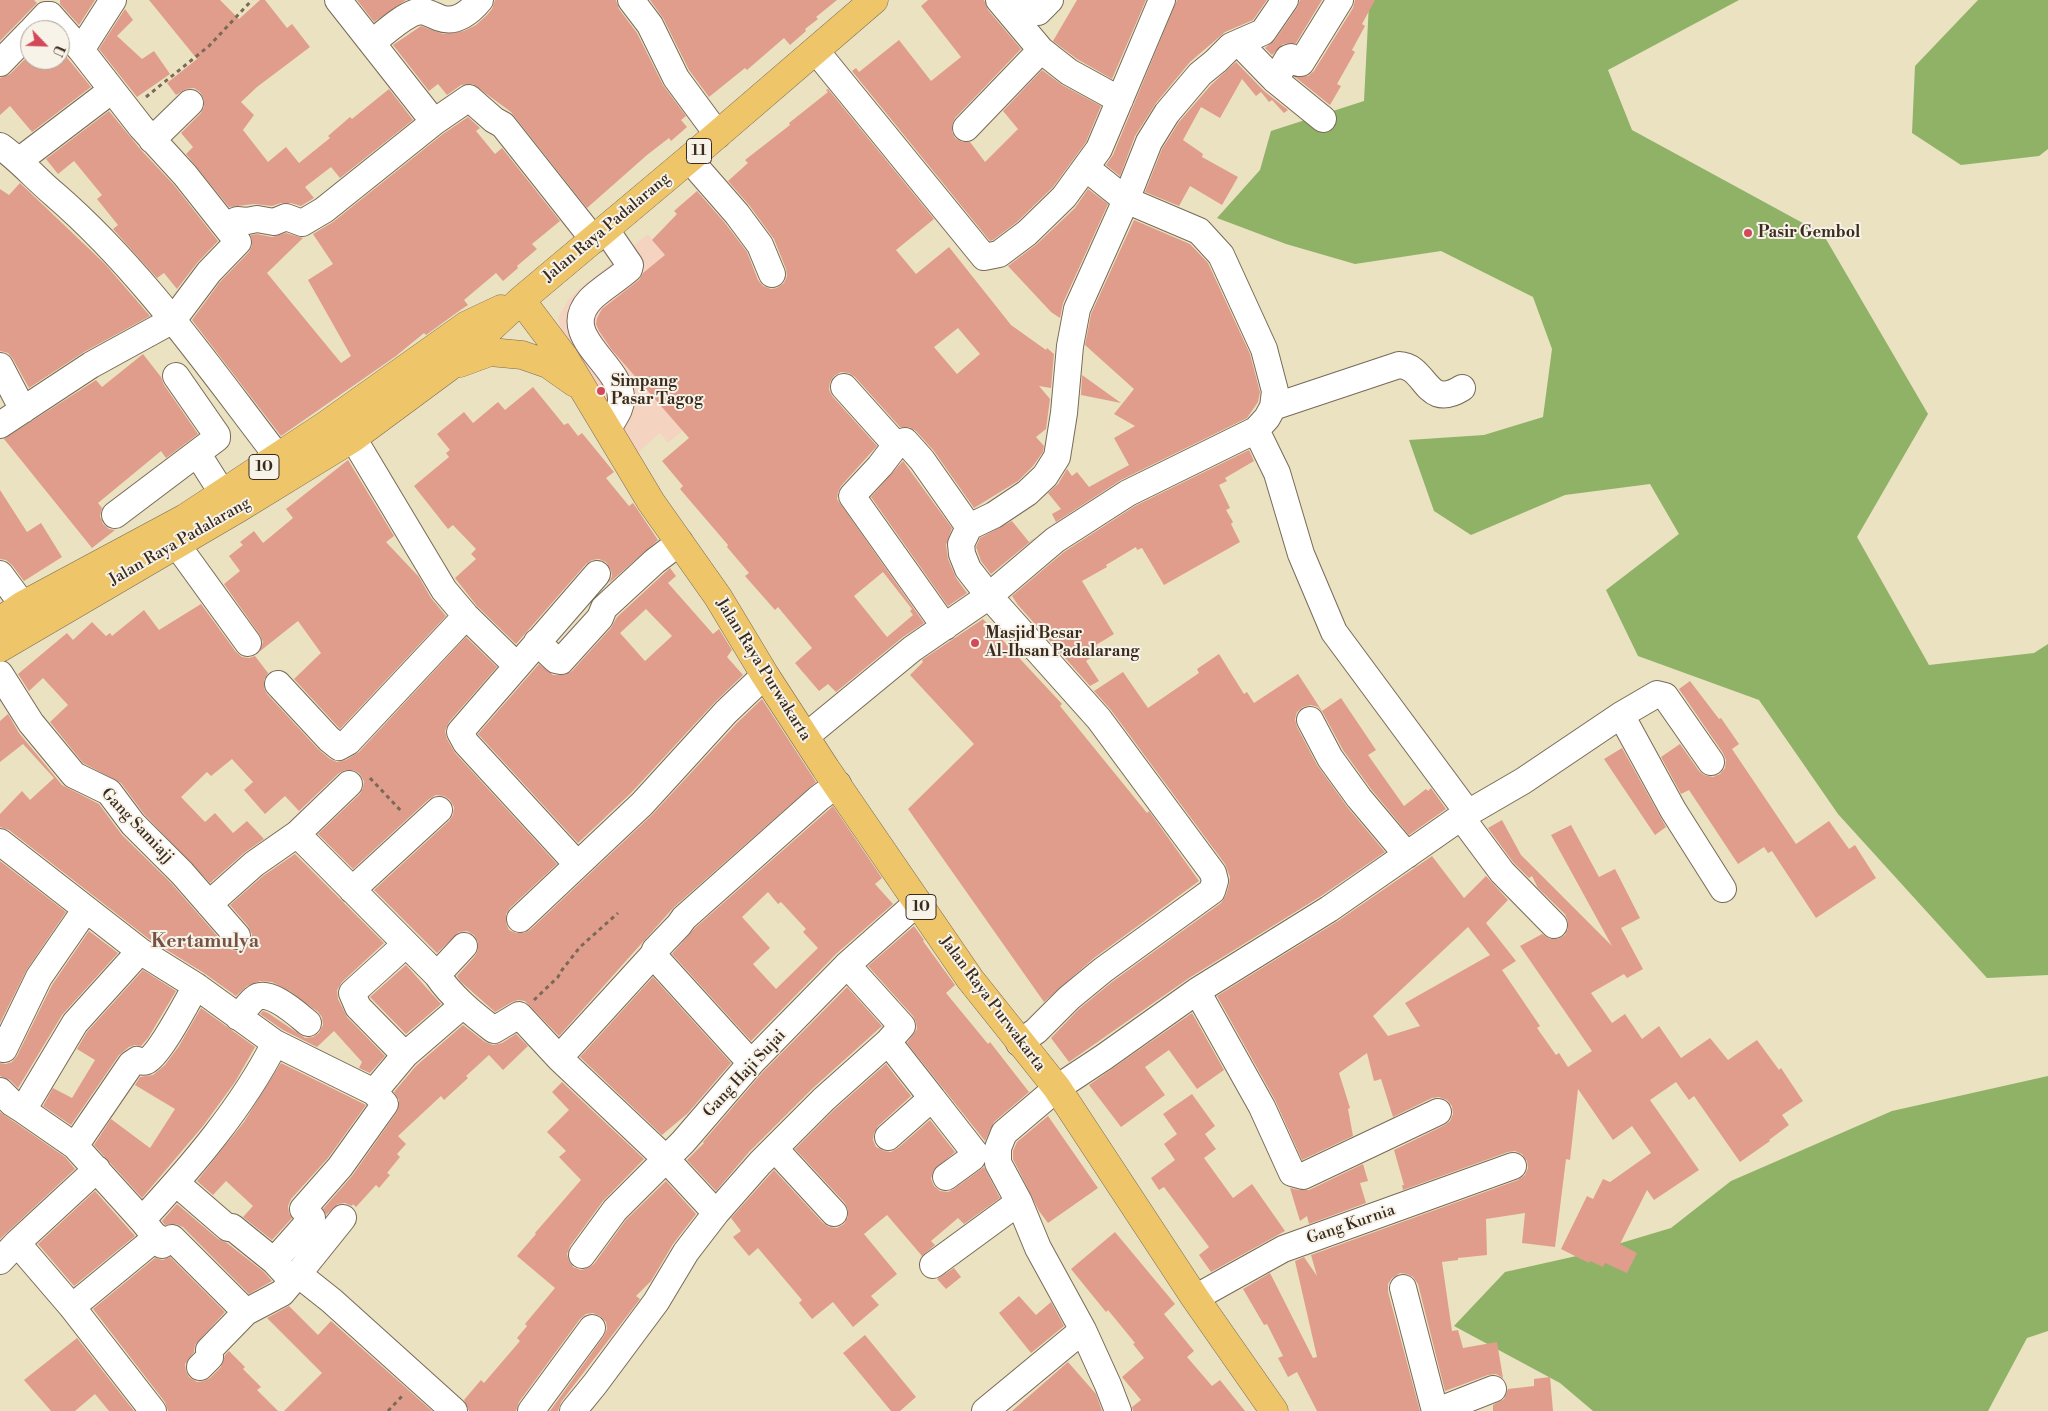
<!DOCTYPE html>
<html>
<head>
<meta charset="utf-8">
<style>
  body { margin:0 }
  #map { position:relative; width:2048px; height:1411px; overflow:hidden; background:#eae2c1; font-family:"Libre Bodoni",serif }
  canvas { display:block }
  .north { position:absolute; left:20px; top:20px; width:50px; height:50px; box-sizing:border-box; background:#f7f3e8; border:1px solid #aca397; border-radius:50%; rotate:114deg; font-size:14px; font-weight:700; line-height:20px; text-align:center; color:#3b2a1e }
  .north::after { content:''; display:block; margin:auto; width:18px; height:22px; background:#d1495b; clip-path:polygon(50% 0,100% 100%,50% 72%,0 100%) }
</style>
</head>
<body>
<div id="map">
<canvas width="2048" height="1411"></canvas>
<div class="north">U</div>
</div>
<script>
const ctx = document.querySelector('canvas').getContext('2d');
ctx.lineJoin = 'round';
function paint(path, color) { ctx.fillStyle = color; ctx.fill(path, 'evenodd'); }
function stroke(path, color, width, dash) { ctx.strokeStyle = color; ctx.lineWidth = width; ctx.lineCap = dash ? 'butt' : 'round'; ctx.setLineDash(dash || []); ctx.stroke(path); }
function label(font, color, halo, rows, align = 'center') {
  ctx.font = font + ' "Libre Bodoni",serif'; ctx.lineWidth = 4; ctx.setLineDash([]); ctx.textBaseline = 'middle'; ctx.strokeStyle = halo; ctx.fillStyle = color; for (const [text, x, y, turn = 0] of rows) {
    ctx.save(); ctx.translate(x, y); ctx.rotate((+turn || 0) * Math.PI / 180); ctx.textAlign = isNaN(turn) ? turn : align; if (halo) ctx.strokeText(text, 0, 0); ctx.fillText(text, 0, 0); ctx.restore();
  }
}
paint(new Path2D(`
  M648 234 749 361 745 379 668 443 660 433 636 454 563 339 558 318 568 300 577 291Z`), '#f4d3c0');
paint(new Path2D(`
  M1371 0H1739L1608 70 1632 130 1823 234 1928 414 1857 537 1929 665 2034 653 2048 644V975L1987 978 1838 814 1759 700 1638 656 1606 590 1679 534 1650 484 1565 495 1471 535 1434 511 1409 440 1484 435 1543 417 1552 349 1533 297 1441 251 1355 264 1286 244 1217 218 1260 170 1271 131 1364 101 1369 3Z
  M1978 0H2048V149L2039 156 1961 165 1912 133 1915 66Z
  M2048 1076V1331L2027 1338 1988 1411H1593L1560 1383 1454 1326 1505 1272 1581 1255 1671 1228 1731 1181 1892 1111Z`), '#8fb266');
paint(new Path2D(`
  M0 0H34L37 3 0 41Z
  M60 0H95L79 25 60 4Z
  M149 0H220L239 19 260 0H265L287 28 292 24 310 47 257 87 241 102 254 115 243 130 268 162 286 147 299 163 330 138 328 136 350 117 352 119 389 89 413 120 340 178 331 167 305 187 314 198 301 206 291 203H281L272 206 254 204 229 207 186 154 193 147 181 133 201 113 204 107V99L200 92 194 88 186 89 176 95 167 83 197 59Z
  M357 0H406L374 22Z
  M495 0H616L619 9 637 33 663 85 686 116 681 120 687 127 671 141 669 138 647 155 587 208 511 112 473 84 461 85 447 95 438 84 429 91 393 45 421 26 443 34 464 31 476 25 487 15 492 9Z
  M650 0H837L816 17 818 19 805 29 806 31 790 45 784 38 747 70 745 68 709 97 689 70 663 18Z
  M928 0H984L988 10 1021 49 955 118 952 124V132L955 138 962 142H970L985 162 1018 129 1003 111 1042 70 1062 85 1101 106 1086 142 1053 187 1017 222 993 240 990 241 852 71 856 68 859 72 899 40 931 81 961 57 921 6Z
  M1077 0H1146L1112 79 1077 59 1053 41Z
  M1177 0H1267L1253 20 1225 32 1190 62 1156 103 1135 136 1120 176 1106 165 1113 155Z
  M1300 0H1322L1296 43 1283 44 1272 55 1265 48 1275 40 1297 8Z
  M1355 0H1375L1362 24 1365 26 1352 50 1355 52 1337 84 1341 86 1330 105 1295 77 1308 76 1314 71 1353 8Z
  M125 9 133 20 117 36 142 59 154 51 170 74 137 97 99 49Z
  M60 49 91 87 32 132 10 106 0 115V78L10 74 24 60H60Z
  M1236 62 1264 91 1288 110 1284 113 1272 100 1269 102 1261 92 1256 96 1242 79 1220 118 1201 107 1183 140 1203 154 1202 157 1238 177 1222 205 1190 186 1179 206 1145 192 1162 149 1179 122 1211 85Z
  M828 89 934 219 896 250 916 274 949 247 1011 325 1046 350 1047 348 1054 354 1051 388 1039 386 1050 399 1046 429 1036 437 1044 446 1043 452 1033 466 1018 481 974 508 934 451 916 431 909 427H900L855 377 849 373 841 372 834 376 830 382 829 390 833 397 877 446 841 486 838 492 837 499 924 623 903 637 836 692 828 684 819 691 795 663 812 648 778 607 775 610 745 576 749 573 727 547 728 545 680 489 683 486 662 461 689 438 612 350 599 331 596 324 597 318 602 309 639 280 643 273 665 255 652 240 677 214 674 211 697 191 725 223 747 252 758 280 763 286 771 289 777 288 784 283 787 276 786 269 774 239 749 205 728 181 748 163 745 160 790 125 789 123 828 92 826 90ZM958 328 980 354 957 374 934 347ZM883 572 912 609 910 611 913 615 887 637 854 596Z
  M109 111 141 150 174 185 218 241 197 263 177 289 164 273 157 278 113 229 118 225 97 199 102 195 74 161 58 174 46 159Z
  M468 117 480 128 476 131 495 154 502 148 560 221 532 244 537 249 517 266 518 268 503 281 496 273 464 300 468 305 459 311 426 335 424 333 396 356 281 436 192 320 220 282 249 252 252 246 251 235 257 234 272 237 286 233 303 238 267 273 341 363 351 356 308 280 333 264 313 234 333 222 443 134Z
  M20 183 105 264 150 316 84 352 29 388 13 359 8 353 0 351V189L9 195Z
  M1088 189 1108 204 1063 303 1060 318 1051 312 1008 266 1037 244 1075 208Z
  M1134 220 1190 244 1208 263 1250 354 1260 392 1258 402 1247 418 1121 480 1056 522 1052 514 1061 509 1048 493 1058 484 1067 469 1072 476 1077 472 1089 487 1129 465 1114 438 1135 426 1114 414 1134 389 1085 345 1091 314Z
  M143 354 161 377 164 385 198 434 166 458 161 451 98 503 102 508 100 516 103 524 109 529 115 530 92 548 4 439 96 380 102 387Z
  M1082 375 1121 403 1081 395Z
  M533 387 564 425 568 423 578 436 582 433 614 472 606 478 629 506 633 503 658 540 609 583 612 576 611 570 606 562 599 559 592 560 586 564 516 644 477 606 455 578 476 559 471 554 476 549 453 525 448 529 414 486 449 457 446 453 450 450 437 434 464 412 473 423 498 402 505 410Z
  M1249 450 1254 461 1225 478 1227 481 1219 485 1230 508 1226 510 1233 522 1231 524 1240 542 1164 585 1142 548 1137 550 1136 547 1106 565 1107 567 1082 581 1114 634 1096 645 1101 651 1086 661 1099 681 1090 686 1018 605 1012 596 1064 552 1135 506Z
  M348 460 394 536 386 542 419 577 431 598 446 616 340 729 294 679 321 653 298 621 259 652 263 642 260 635 224 584 240 571 229 556 243 545 240 542 254 531 263 543 293 518 286 509Z
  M903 461 952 528 946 545 948 559 956 578 967 593 948 606 871 497Z
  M0 490 27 532 41 523 62 557 24 581 12 565 6 560 0 559Z
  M1012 521 1029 542 1036 537 991 574 981 561 976 547 980 538Z
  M670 568 676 576 668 583 713 634 719 629 732 650 727 657 743 675 715 702 631 793 578 843 478 734 539 664 553 675H565L572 671 611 628 617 617ZM646 609 672 636 645 661 620 633Z
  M201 604 236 652 242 657 249 658 255 656 268 673 264 680V688L267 694 318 749 330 759 337 762 346 760 359 752 466 637 497 667 449 722 445 731 447 739 455 753 557 864 510 908 506 914V923L509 930 516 933H524L530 930 652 815 737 723 762 699 816 782 674 907 559 1036 525 1001 518 1000 512 1002 495 1012 460 981 457 976 475 956 478 950V942L474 935 467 931 459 932 437 953 374 890 449 821 453 815 454 807 450 800 444 796 436 795 429 799 353 869 318 834 360 794 363 788 364 781 359 773 353 770H345L339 773 299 811 285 796 265 814 244 790 253 782 232 759 211 776 207 772 181 797 205 822 215 813 233 833 247 821 264 839 244 853 210 883 144 814 121 783 83 763 50 722 68 705 43 678 29 691 18 674 67 633 73 640 92 622 106 636 110 633 112 636 144 610 159 630Z
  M983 619 1062 704 1060 706 1147 813 1149 811 1199 881 1094 958 1044 1002 908 809 974 744 910 675 923 662 922 660Z
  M1219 654 1244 694 1247 692 1254 703 1298 674 1322 711 1341 698 1376 750 1368 755 1404 806 1426 789 1428 791 1431 788 1446 809 1409 835 1371 789 1343 750 1323 713 1318 707 1311 705 1303 707 1297 712 1295 719 1297 727 1317 765 1348 808 1385 852 1321 896 1189 978 1069 1062 1051 1038 1079 1009 1112 982 1221 903 1226 895 1229 885 1230 877 1225 864 1111 710 1094 691 1123 672 1148 708 1199 673 1197 669Z
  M1690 681 1719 719 1721 718 1739 744 1732 749 1796 844 1829 821 1849 849 1855 845 1876 878 1816 918 1772 851 1768 853 1764 847 1738 864 1689 790 1681 794 1661 757 1680 744 1699 771 1704 775 1713 777 1720 774 1725 768 1726 760 1723 753 1679 689Z
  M8 714 19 733 62 785 99 804 122 835 171 883 226 946 232 950 239 951 246 948 251 941 252 934 248 926 230 905 263 876 295 854 384 943 342 982 337 990 338 999 347 1017 385 1056 370 1073 359 1068 362 1062 334 1031 317 1047 283 1030 260 1014 263 1011 268 1013 305 1038 313 1037 319 1033 323 1025 322 1017 318 1012 290 991 272 982 260 981 247 986 236 996 204 973 149 939 9 830 0 827V814L22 791 30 800 54 778 23 744 0 762V721Z
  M1622 748 1666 827 1655 835 1604 759Z
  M833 806 882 878 875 884 893 904 836 954 751 1041 672 954 695 928ZM768 892 778 904 781 902 806 929 803 932 818 948 776 989 753 964 770 948 742 917Z
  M1502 820 1521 855 1612 946 1551 835 1571 825 1599 877 1615 869 1640 918 1621 928 1643 969 1627 978 1624 974 1591 993 1612 1023 1625 1014 1642 1039 1659 1026 1681 1058 1710 1038 1728 1060 1757 1040 1779 1070 1781 1068 1803 1101 1782 1115 1789 1125 1769 1140 1770 1141 1740 1162 1694 1096 1689 1100 1676 1082 1650 1100 1699 1170 1654 1200 1647 1190 1620 1244 1637 1253 1627 1273 1605 1263 1603 1267 1590 1261 1589 1263 1561 1249 1587 1196 1593 1199 1603 1179 1610 1182 1651 1153 1632 1126 1613 1140 1578 1089 1570 1160 1566 1159 1555 1247 1522 1243 1525 1213 1486 1219 1487 1255 1458 1258V1260L1442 1262 1452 1331 1458 1330 1463 1348 1497 1342 1503 1378 1496 1374 1488 1375 1445 1391 1418 1284 1413 1277 1407 1274 1400 1273 1392 1278 1388 1284V1292L1420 1411H1317L1297 1372 1288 1377 1278 1358 1283 1356 1267 1324 1264 1325 1243 1289 1270 1273 1313 1358 1317 1357 1295 1261 1304 1257 1317 1276 1311 1255 1518 1180 1525 1175 1528 1168 1527 1161 1522 1154 1515 1151 1508 1152 1403 1190 1402 1185H1404L1394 1150 1445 1125 1450 1121 1453 1114 1452 1106 1447 1100 1439 1097 1432 1098 1393 1117 1381 1079 1374 1081 1367 1053 1339 1073 1350 1108 1348 1109 1353 1136 1302 1160 1275 1100 1217 996 1338 921 1432 856 1464 898 1486 876 1508 900 1486 923 1516 961 1502 970 1540 1026 1537 1028 1556 1055 1559 1053 1568 1067 1592 1051 1520 946 1542 934 1550 939H1558L1565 935 1568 929V921L1565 914 1538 888 1532 876 1529 878 1513 862 1488 828ZM1468 927 1490 955 1405 1003 1420 1026 1388 1036 1373 1016Z
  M0 861 66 912 27 969 0 1023Z
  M914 926 924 940 923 941 955 985 946 993 988 1044 990 1042 1029 1092 994 1122 985 1141 907 1043 917 1029 916 1022 913 1016 868 966Z
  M89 931 118 953 62 1015 18 1088 10 1080 0 1076V1063L6 1064 12 1062 17 1056 52 985Z
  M406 965 441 1004 406 1034 370 997Z
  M143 970 176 991 148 1038 141 1046 135 1045 129 1047 119 1055 71 1125 43 1106 53 1088 72 1098 95 1060 77 1049 87 1032Z
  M653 977 731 1063 688 1113 662 1135 580 1057Z
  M847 987 882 1026 813 1088 749 1152 716 1191 687 1160 704 1143 703 1142 762 1073Z
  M201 1008 255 1047 235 1082 203 1126 142 1198 94 1145 111 1119 150 1148 175 1109 135 1085 140 1077 153 1075 165 1065 179 1046Z
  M1192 1013 1224 1070 1197 1089 1169 1050 1145 1067 1165 1095 1121 1127 1089 1085Z
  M463 1025 485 1042 493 1045 502 1043 516 1034 528 1046 503 1070 489 1055 466 1076 468 1078 444 1100 441 1096 398 1136 406 1144 397 1154 400 1157 387 1173 390 1175 379 1188 376 1185 356 1207 353 1204 352 1206 345 1203 338 1204 326 1215 323 1209 352 1176 397 1112 399 1100 394 1092 416 1066Z
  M281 1063 366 1105 328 1158 291 1199 288 1206 289 1213 292 1218 272 1240 243 1217 253 1206 226 1181 213 1195 197 1181 244 1122Z
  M886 1064 911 1096 878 1126 874 1133 873 1140 876 1147 884 1151 891 1152 898 1148 930 1120 955 1152 933 1171 931 1179 934 1186 940 1191 948 1192 954 1189 984 1167 1000 1198 964 1224 958 1218 931 1241 935 1245 922 1256 887 1215 864 1234 897 1274 871 1296 879 1305 853 1327 833 1302 812 1319 799 1303 802 1300 758 1248 749 1256 733 1237 741 1231 731 1218 774 1170 823 1223 829 1227 837 1228 844 1224 848 1217V1209L845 1203 795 1149 834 1110Z
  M562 1082 644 1159 603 1201 570 1246 567 1254 569 1261 573 1267 581 1270 588 1268 594 1264 626 1220 666 1181 696 1214 673 1244 651 1281 636 1296 640 1299 561 1402 558 1411H550L604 1336 607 1329 606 1322 600 1316 593 1313 586 1314 580 1319 519 1402 516 1411H469L464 1400 481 1380 484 1383 520 1341 517 1338 527 1326 525 1324 555 1288 517 1256 536 1234 535 1233 581 1180 559 1157 566 1151 547 1132 569 1110 552 1092Z
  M1192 1094 1215 1126 1205 1134 1216 1149 1204 1158 1233 1198 1252 1184 1285 1231 1211 1272 1199 1255 1209 1247 1164 1187 1159 1190 1151 1178 1175 1160 1164 1144 1177 1134 1163 1114Z
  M0 1112 65 1157 75 1169 0 1239Z
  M1048 1116 1098 1188 1048 1223 1039 1211 1013 1159V1151L1017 1142Z
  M1363 1164 1368 1181 1360 1183 1366 1203 1309 1224 1307 1216 1300 1221 1290 1188 1299 1190H1309Z
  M95 1191 135 1236 74 1286 38 1244Z
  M177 1204 218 1239 227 1243 264 1272 272 1281 249 1294 183 1227 176 1224 165 1225 162 1221Z
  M1115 1232 1175 1304 1164 1314 1194 1351 1187 1357 1212 1386 1220 1380 1245 1411H1133L1132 1407 1141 1400 1122 1377 1144 1358 1133 1344 1135 1343 1108 1310 1106 1312 1071 1269Z
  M170 1257 225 1312 195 1345 194 1352 185 1364 186 1371 189 1377 197 1382 204 1381 210 1378 221 1367 225 1355 229 1351 245 1367 243 1369 261 1387 257 1390 278 1411H168L165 1402 93 1309 155 1258 163 1260Z
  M954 1268 961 1277 946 1289 937 1279Z
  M1019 1296 1036 1315 1051 1302 1064 1326 1031 1353 999 1313Z
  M289 1306 318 1335 331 1321 432 1411H284L322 1373 267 1318Z
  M865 1335 916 1397 900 1411H891L843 1353Z
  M77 1338 134 1411H109L95 1394 75 1411H51L24 1380Z
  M1068 1362 1096 1394 1102 1411H1012Z
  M1550 1377 1553 1411H1493V1405L1504 1399 1508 1389 1534 1386V1379Z`), '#e19d8b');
const minor = new Path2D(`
  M338 0 434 122
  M631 0 650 25 676 78 718 135
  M999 0 1041 50 1069 72 1120 100
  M1026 0 1038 12 1050 0
  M372 43C383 34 408 11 422 11 427 12 435 16 440 18 456 24 471 11 480 0
  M1239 43 1275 80 1323 119
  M81 50 113 0
  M816 51 984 257 999 254 1027 233 1064 197 1099 149 1162 0
  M0 63 30 32
  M1275 80 1288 58 1291 57 1298 63H1301L1340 0
  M966 128 1041 50
  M152 140 190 103
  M0 146C20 160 35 178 54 194 141 269 208 366 278 457
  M689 159 737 214 760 245 772 274
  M20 160 112 90
  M1086 168 1126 200 1199 231 1221 255 1264 349 1275 391 1273 407 1267 418 1256 430 1128 493 1055 540 989 596 968 569 962 554 961 544 969 527 994 515 1027 493 1045 476 1057 457 1064 413 1070 346 1077 309 1126 200 1149 142 1167 113 1200 74 1216 61 1231 46 1263 32 1285 0
  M226 226 237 220 247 221 257 219 274 222 286 217 302 223 324 210 434 122 469 98 494 120 503 125 594 240
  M606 230 630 265 629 269C618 279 598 291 590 300 557 336 621 364 621 398 622 409 613 419 608 429
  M0 366 23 410
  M844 387 896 445
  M1273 407 1399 365C1427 366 1425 411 1462 388
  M0 425 91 365 173 320 209 272 238 242 185 175 141 127 81 50 50 15H46L32 30
  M1256 430 1277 473 1301 554 1334 632 1468 813
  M353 438 444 590 466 616 517 666
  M197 453 223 494
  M115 515 217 438V435L176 376
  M177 545 248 643
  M0 574 23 605
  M945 627 852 496 880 466 896 445 905 441 922 460 969 527
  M537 642 556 660 561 661 600 618 604 608 655 561 680 542
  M0 674 31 723 74 775 109 792 133 824 182 873 237 936
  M278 684 329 739 339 747 348 742 466 616
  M1621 715 1673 810 1723 889
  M1310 720 1330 758 1359 798 1407 855
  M805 737 912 649 989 596 1099 719 1213 873 1215 881 1212 891 1103 970 1069 998 1036 1031 1019 1043
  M349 784 297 834 437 975
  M1461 817 1502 872 1554 925
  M0 842 140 951 196 986 275 1043 374 1092 405 1055 463 1005
  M577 864 466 743 460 732 597 574
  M352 890 439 810
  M209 904 254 864 297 834
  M520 919 642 804 726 712 765 675
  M464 946 437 975C452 997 473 1014 494 1030L519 1015 559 1058 653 955 655 950 679 925 684 918 819 798 838 784
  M140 951 75 1023 23 1110 75 1146 142 1220C192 1166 242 1108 275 1043
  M653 955 751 1063
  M1197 991 1262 1107 1292 1173 1303 1176 1438 1112
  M238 1017C243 1012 248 1004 254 999 268 987 297 1014 308 1023
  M888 1042 932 1098 888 1137
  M4 1049 39 977 86 909
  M405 1055 358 1007 352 993 406 944
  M559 1058 666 1159 716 1213
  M0 1091 12 1103 23 1110
  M932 1098 975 1153 972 1158 946 1177
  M75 1146 131 1064 137 1060C141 1062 144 1063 148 1060 161 1052 187 1002 196 986
  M775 1149 834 1213
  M176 1183 228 1228 232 1227 274 1261 287 1275
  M142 1220 162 1245 172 1238 246 1312 282 1293 298 1274 332 1301 454 1411
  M17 1243 72 1307 153 1411
  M582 1255 615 1210 683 1142 751 1063 847 965 918 902
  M0 1261 17 1243 97 1169
  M274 1261 312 1218 303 1209 340 1167 385 1104 374 1092
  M933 1265 1019 1202
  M298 1274 343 1218
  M1403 1288 1435 1411
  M1195 1298 1283 1249 1513 1166
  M72 1307 157 1237
  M200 1367 210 1357 209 1350 246 1312
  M531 1411 592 1328
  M573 1411 595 1384 656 1302 686 1252 716 1213 760 1163 824 1099 888 1042 902 1026 847 965
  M985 1411 1083 1330
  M1118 1411 1108 1385 1083 1330 1038 1248 1019 1202 998 1163V1148L1004 1133 1057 1088 1104 1057 1197 991 1329 909 1461 817 1523 781 1621 715 1657 694 1665 696 1711 762
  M1437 1411 1493 1389`);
const highway = new Path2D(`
  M521 300 564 357 651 502 718 597 765 675 826 769 970 979 1057 1088 1195 1298 1274 1411
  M460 363 490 352 522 355 548 364 575 383
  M0 621 23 605 185 518 326 425 467 325 501 309
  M0 648 239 508 353 438 449 367 521 300 689 159 874 0`);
stroke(minor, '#786a57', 28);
stroke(highway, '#786a57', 29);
stroke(new Path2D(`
  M146 97 209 46 252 0
  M370 778 403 813
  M534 1000 558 977 562 970 580 947 618 913
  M388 1411 403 1395`), '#786a57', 3, [4, 4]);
stroke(minor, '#fff', 26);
stroke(highway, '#eec569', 28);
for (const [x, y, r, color] of [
  [1748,233,5,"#d1495b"],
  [601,391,5,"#d1495b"],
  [975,643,5,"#d1495b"]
]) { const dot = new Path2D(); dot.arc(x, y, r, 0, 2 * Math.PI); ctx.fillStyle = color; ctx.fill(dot); stroke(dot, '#f7f3e8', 2); }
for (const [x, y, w] of [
  [699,151,25],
  [264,467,30],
  [921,907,30]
]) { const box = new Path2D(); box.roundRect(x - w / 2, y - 12.5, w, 25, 4); ctx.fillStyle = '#f7f3e8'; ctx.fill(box); stroke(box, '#3b2a1e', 1); }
label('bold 15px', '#3b2a1e', null, [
  ["11",699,151],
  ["10",264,467],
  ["10",921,907]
]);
label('16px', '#3b2a1e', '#f7f3e8', [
  ["Jalan Raya Padalarang",607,228,-40],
  ["Jalan Raya Padalarang",180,542,-30],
  ["Jalan Raya Purwakarta",763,670,58],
  ["Gang Samiajj",137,826,46],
  ["Jalan Raya Purwakarta",992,1004,53],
  ["Gang Haji Sujai",745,1074,-47],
  ["Gang Kurnia",1351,1225,-19]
]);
label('bold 16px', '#3b2a1e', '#f7f3e8', [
  ["Pasir Gembol",1758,233],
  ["Simpang",611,382],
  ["Pasar Tagog",611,400],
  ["Masjid Besar",985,634],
  ["Al-Ihsan Padalarang",985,652]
], 'left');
label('bold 19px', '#755244', '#f7f3e8', [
  ["Kertamulya",205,942]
]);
</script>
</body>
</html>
